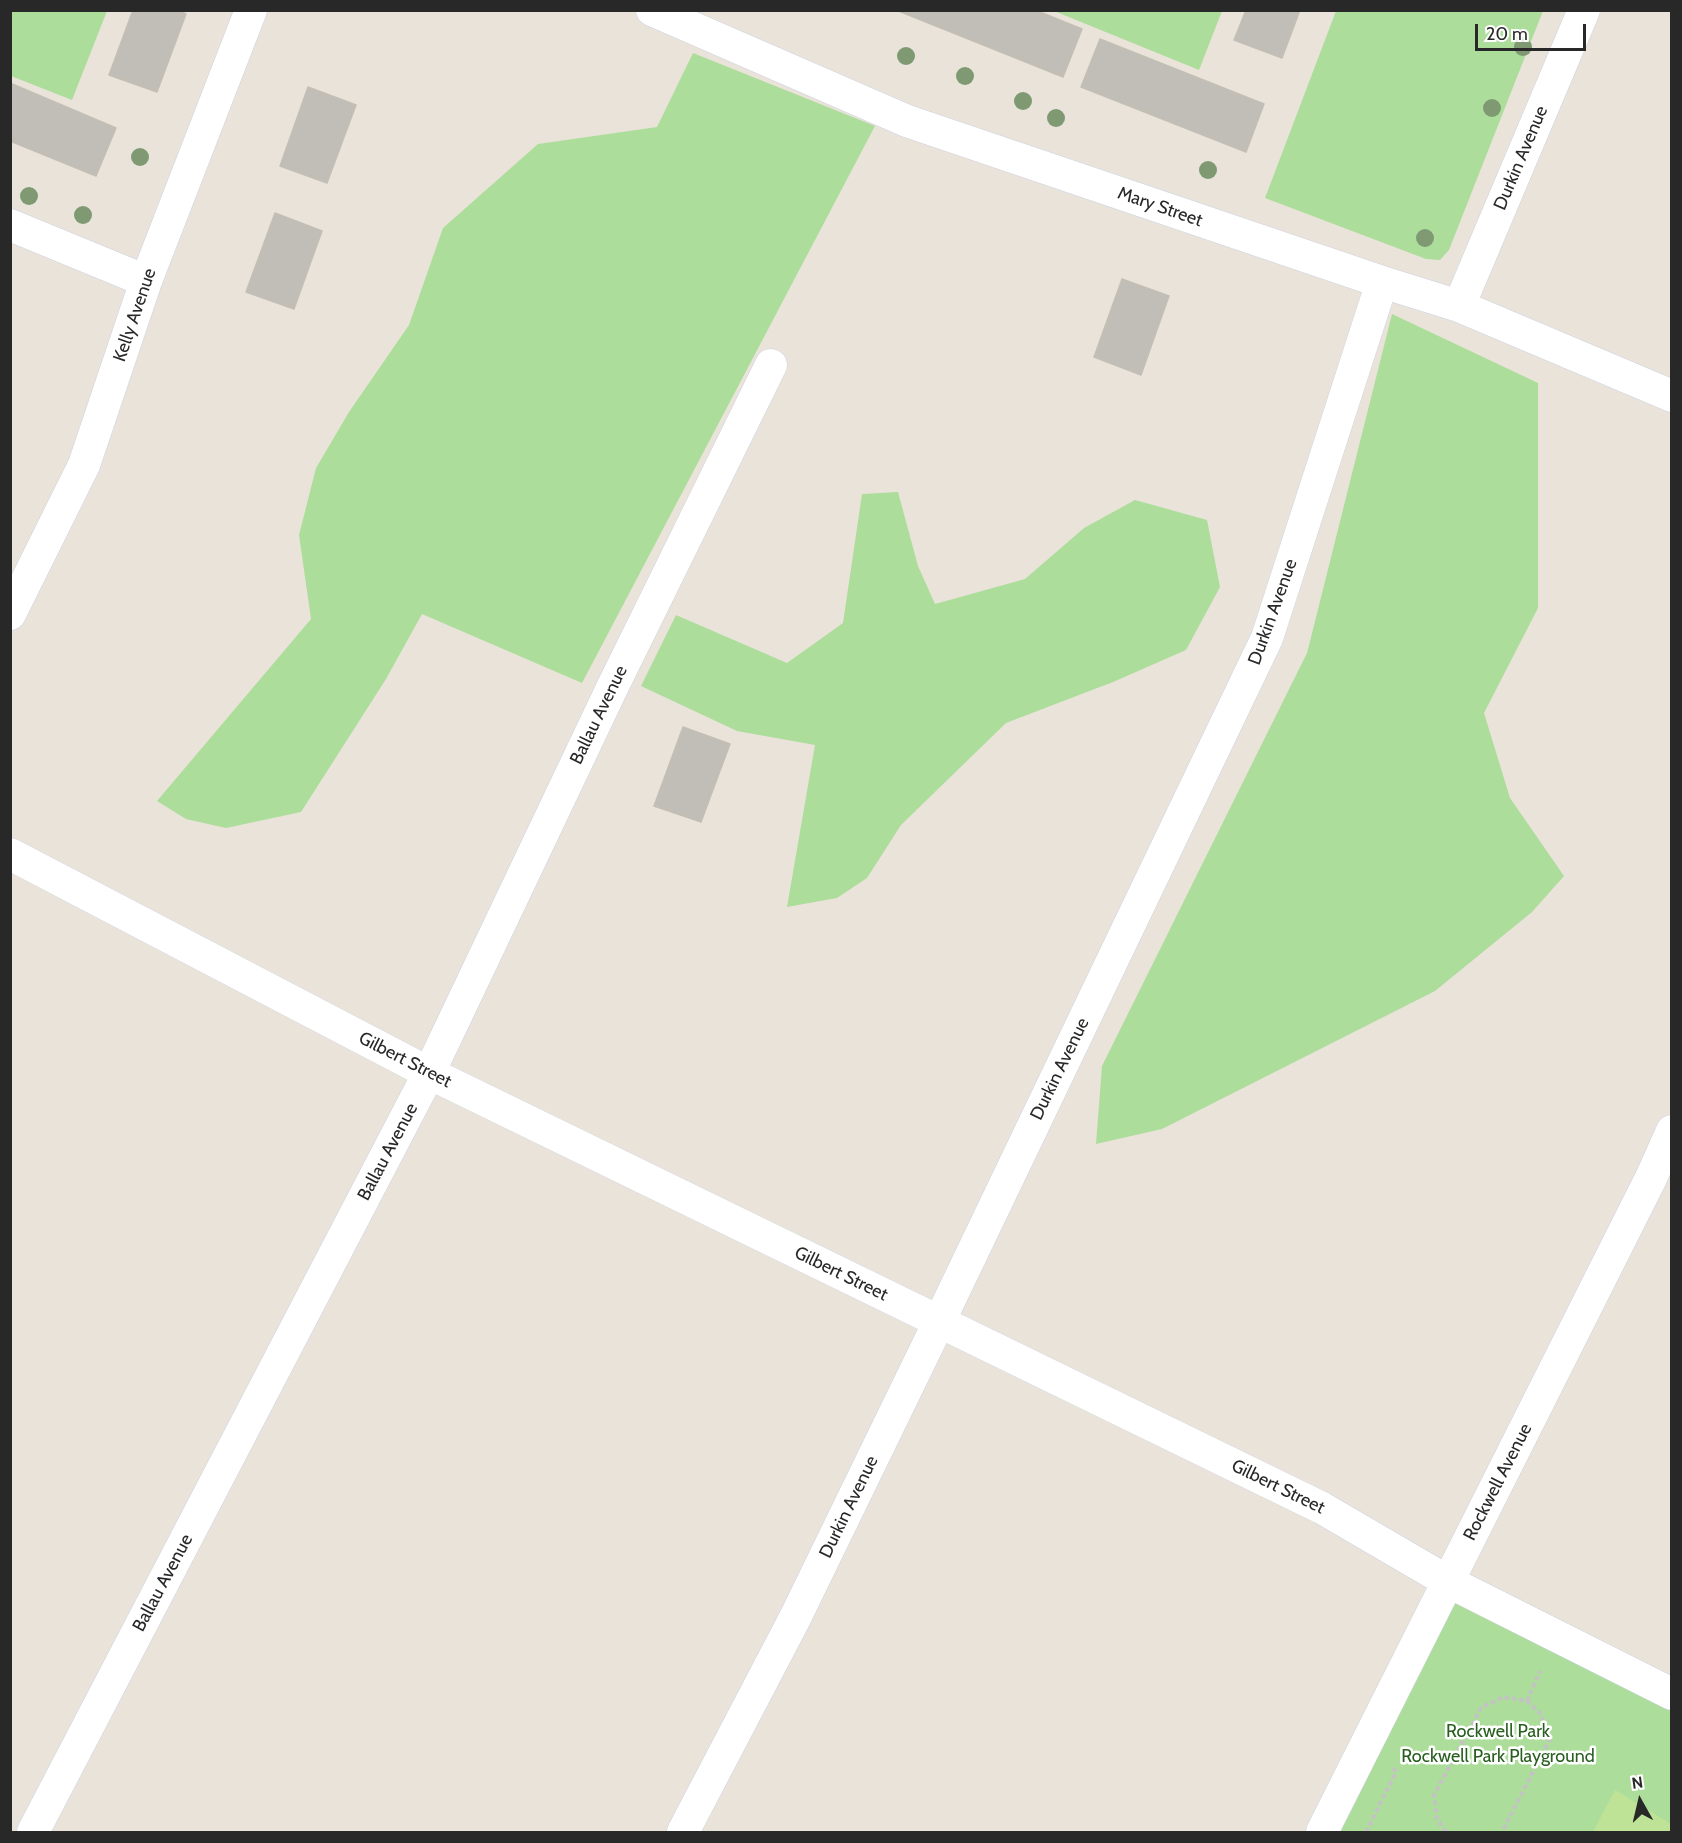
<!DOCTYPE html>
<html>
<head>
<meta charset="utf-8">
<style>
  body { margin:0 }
  #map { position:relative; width:1682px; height:1843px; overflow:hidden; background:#e9e3da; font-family:Cabin,sans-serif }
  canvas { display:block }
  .frame { position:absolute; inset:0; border:12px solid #282828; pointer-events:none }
  .north { position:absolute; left:1610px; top:1771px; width:60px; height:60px; -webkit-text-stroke:4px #fff; paint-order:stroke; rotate:352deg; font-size:16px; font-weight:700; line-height:24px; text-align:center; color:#282828 }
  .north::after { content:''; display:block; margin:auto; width:21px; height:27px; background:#282828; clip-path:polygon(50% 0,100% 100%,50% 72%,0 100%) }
  .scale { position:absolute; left:1475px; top:24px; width:111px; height:27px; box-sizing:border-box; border:3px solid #282828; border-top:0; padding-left:8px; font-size:18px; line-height:21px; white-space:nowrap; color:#282828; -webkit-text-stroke:4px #fff; paint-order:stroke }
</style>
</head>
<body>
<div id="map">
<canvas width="1682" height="1843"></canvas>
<div class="frame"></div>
<div class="north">N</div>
<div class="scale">20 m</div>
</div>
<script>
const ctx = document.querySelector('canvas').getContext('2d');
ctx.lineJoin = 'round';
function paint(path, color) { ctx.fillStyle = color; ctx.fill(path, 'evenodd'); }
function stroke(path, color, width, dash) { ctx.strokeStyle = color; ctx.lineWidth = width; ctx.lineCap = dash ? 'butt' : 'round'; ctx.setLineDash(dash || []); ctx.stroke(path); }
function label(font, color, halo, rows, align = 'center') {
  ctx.font = font + ' Cabin,sans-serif'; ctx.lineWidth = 5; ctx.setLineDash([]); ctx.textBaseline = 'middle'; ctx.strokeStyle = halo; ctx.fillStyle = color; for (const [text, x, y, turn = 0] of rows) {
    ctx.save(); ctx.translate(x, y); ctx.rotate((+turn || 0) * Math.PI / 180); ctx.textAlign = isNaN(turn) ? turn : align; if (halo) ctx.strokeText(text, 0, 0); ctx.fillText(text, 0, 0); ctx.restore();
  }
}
paint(new Path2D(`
  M10 11H107L72 100 11 76Z
  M1054 11H1222L1199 70Z
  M1336 11H1543L1449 250 1440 260 1426 259 1265 198Z
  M693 53 875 126 582 683 422 614 386 679 301 812 226 828 186 819 157 801 311 619 299 535 316 468 349 412 409 325 443 228 538 144 657 127Z
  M1392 314 1538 383V608L1484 713 1510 798 1564 876 1532 912 1435 991 1162 1129 1096 1144 1102 1066 1307 653Z
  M898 492 918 566 935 604 1025 579 1084 528 1135 500 1207 520 1220 587 1186 650 1113 682 1006 723 901 825 867 878 837 898 787 907 815 745 737 731 641 686 676 615 787 663 843 623 862 494Z
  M1451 1593 1671 1708V1832H1338Z`), '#addd9a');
paint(new Path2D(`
  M1615 1790 1671 1824V1832H1593Z`), '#bfe396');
const building = new Path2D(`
  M133 10H177L186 14 157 92 109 75Z
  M896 10H1035L1082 29 1063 77Z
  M1246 10H1300L1282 58 1234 40Z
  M1100 39 1264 104 1246 152 1081 87Z
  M10 83 116 128 96 176 10 141Z
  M308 87 356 105 327 183 280 166Z
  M275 213 322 231 294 309 246 292Z
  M1122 279 1169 296 1141 375 1094 357Z
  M683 727 730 744 701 822 654 806Z`);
paint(building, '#c1bdb7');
stroke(building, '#c4bfb4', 1.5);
const street = new Path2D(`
  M652 10 907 121 1382 282 1459 306 1672 396
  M10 225 146 281
  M1459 306 1584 10
  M10 614 84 465 146 281 251 10
  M10 854 429 1073 1322 1508 1447 1581 1672 1694
  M33 1832 429 1073 612 688 771 365
  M683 1832 795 1618 939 1322 1267 638 1382 282
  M1322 1832 1651 1178 1672 1131`);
stroke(street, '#cfd2e0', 33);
stroke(new Path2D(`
  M1527 1701 1540 1671
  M1366 1832 1396 1772 1393 1768
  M1446 1832 1437 1819 1434 1795 1481 1708 1503 1697 1527 1701 1540 1713 1550 1739 1502 1832`), '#c3c3c3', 4, [4.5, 3]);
stroke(street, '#fff', 32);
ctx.fillStyle = '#7f9a73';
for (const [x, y] of [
  [1523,47],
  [906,56],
  [965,76],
  [1023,101],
  [1492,108],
  [1056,118],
  [140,157],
  [1208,170],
  [29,196],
  [83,215],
  [1425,238]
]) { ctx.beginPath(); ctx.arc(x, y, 9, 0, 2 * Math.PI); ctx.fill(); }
label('18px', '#282828', '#fff', [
  ["Durkin Avenue",1521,158,-67],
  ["Mary Street",1160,207,19],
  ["Kelly Avenue",135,315,-71],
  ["Durkin Avenue",1273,612,-70],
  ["Ballau Avenue",599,715,-64],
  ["Gilbert Street",405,1060,27],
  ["Durkin Avenue",1060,1069,-64],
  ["Ballau Avenue",388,1152,-62],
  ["Gilbert Street",841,1274,26],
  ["Rockwell Avenue",1498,1482,-63],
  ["Gilbert Street",1278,1487,26],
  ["Durkin Avenue",849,1507,-64],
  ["Ballau Avenue",163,1583,-62]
]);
label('18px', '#285e1e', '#fff', [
  ["Rockwell Park",1498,1732],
  ["Rockwell Park Playground",1498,1757]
]);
</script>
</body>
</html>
